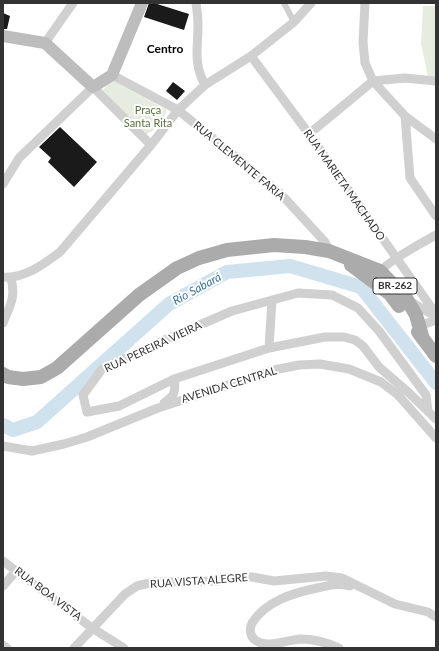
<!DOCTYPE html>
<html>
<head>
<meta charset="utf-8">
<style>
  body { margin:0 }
  #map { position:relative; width:439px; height:651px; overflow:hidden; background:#fff; font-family:Lato,sans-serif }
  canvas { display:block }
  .frame { position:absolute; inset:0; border:4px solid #333; pointer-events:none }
</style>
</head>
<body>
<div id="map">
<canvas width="439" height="651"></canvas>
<div class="frame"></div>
</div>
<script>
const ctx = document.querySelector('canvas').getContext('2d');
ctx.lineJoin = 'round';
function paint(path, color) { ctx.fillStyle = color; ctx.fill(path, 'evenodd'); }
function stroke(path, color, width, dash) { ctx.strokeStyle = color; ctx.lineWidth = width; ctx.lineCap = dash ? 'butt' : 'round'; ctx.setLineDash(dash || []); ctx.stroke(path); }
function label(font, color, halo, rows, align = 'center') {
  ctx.font = font + ' Lato,sans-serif'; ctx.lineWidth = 4; ctx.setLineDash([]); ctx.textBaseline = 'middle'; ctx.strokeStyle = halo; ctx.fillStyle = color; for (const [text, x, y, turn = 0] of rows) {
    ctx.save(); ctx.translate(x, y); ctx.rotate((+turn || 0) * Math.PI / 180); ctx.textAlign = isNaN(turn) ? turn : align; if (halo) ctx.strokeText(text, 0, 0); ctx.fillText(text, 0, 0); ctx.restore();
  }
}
paint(new Path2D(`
  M423 6H436V77L428 76 421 44Z
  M112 80 167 110C163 122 156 130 145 135L103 90Z`), '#e6ecdf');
stroke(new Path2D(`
  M3 425 13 430 37 422 169 304 227 272 290 266 361 287 436 383`), '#cfe2ee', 14);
paint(new Path2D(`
  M149 3H154L189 14 184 30 144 17Z
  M3 13 10 16 7 29H3Z
  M173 82 185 91 177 100 166 91Z
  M60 127 97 162 74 187 48 162 51 158 39 147Z`), '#1a1a1a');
stroke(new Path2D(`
  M284 3 294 22`), '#d0d0d0', 6);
stroke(new Path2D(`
  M196 3C197 10 198 18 198 25 198 48 193 63 205 85
  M365 3 363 42 365 63 373 81 405 116 436 139
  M45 43 73 3
  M251 56 309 134 436 314
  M112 75 178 110 280 193 325 242 329 251
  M405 116 410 178 436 216
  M309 134 373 81 405 78 436 81
  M3 184 19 158 93 87 151 145
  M379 274C381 265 425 241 436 235
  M3 277C24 279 44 264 60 252L151 145 178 110 205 85 251 56 294 22 311 3
  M410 301 436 317
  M3 323C10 305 16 298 11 278
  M416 324 419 326 436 320
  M269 348 272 300
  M164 403C175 395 176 392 174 379
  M428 411 426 395 379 331 358 308 332 295 298 293 232 311 158 343 102 369 83 395 87 412 119 406 174 379 269 348 325 337H344L355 340 363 346 379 367 409 393 436 419
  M3 446 32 451 64 444 87 437 158 408 274 370 299 365 320 364 349 369 381 382 398 395 436 438
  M3 561 92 628 124 648
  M3 586 16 571
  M3 645 7 648
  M74 648 125 594 137 586 154 582 218 581 236 577H252L274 581 326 576 342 578 395 604 428 612 436 617
  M339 648C326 642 314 639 300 639 287 640 267 649 255 640 250 636 249 629 252 623 266 601 293 593 317 588 330 585 338 583 350 586`), '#d0d0d0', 9);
stroke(new Path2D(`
  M3 36 45 43 93 87 112 75 142 3`), '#bdbdbd', 12);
stroke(new Path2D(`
  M351 265 390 294 399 306
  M418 332 436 356
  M3 374 8 377 23 379 41 377 57 368 139 295 177 268 199 258 227 250 274 245 305 247 329 251 380 271 406 298 416 315 423 339`), '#ababab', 14);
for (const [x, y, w] of [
  [395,286,44]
]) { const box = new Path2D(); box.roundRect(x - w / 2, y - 8, w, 16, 3); ctx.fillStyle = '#fff'; ctx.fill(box); stroke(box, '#333', 1); }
label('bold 10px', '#333', null, [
  ["BR-262",395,286]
]);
label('11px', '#56703f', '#fff', [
  ["Praça",148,110],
  ["Santa Rita",148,123]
]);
label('11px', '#333', '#fff', [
  ["RUA CLEMENTE FARIA",239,161,40],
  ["RUA MARIETA MACHADO",344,185,55],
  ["RUA PEREIRA VIEIRA",153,347,-25],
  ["AVENIDA CENTRAL",229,385,-17],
  ["RUA VISTA ALEGRE",199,581,-4],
  ["RUA BOA VISTA",48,594,37]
]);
label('bold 12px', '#000', '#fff', [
  ["Centro",165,49]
]);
label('italic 12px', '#3f7597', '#fff', [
  ["Rio Sabará",197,289,-29]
]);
</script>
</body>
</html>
